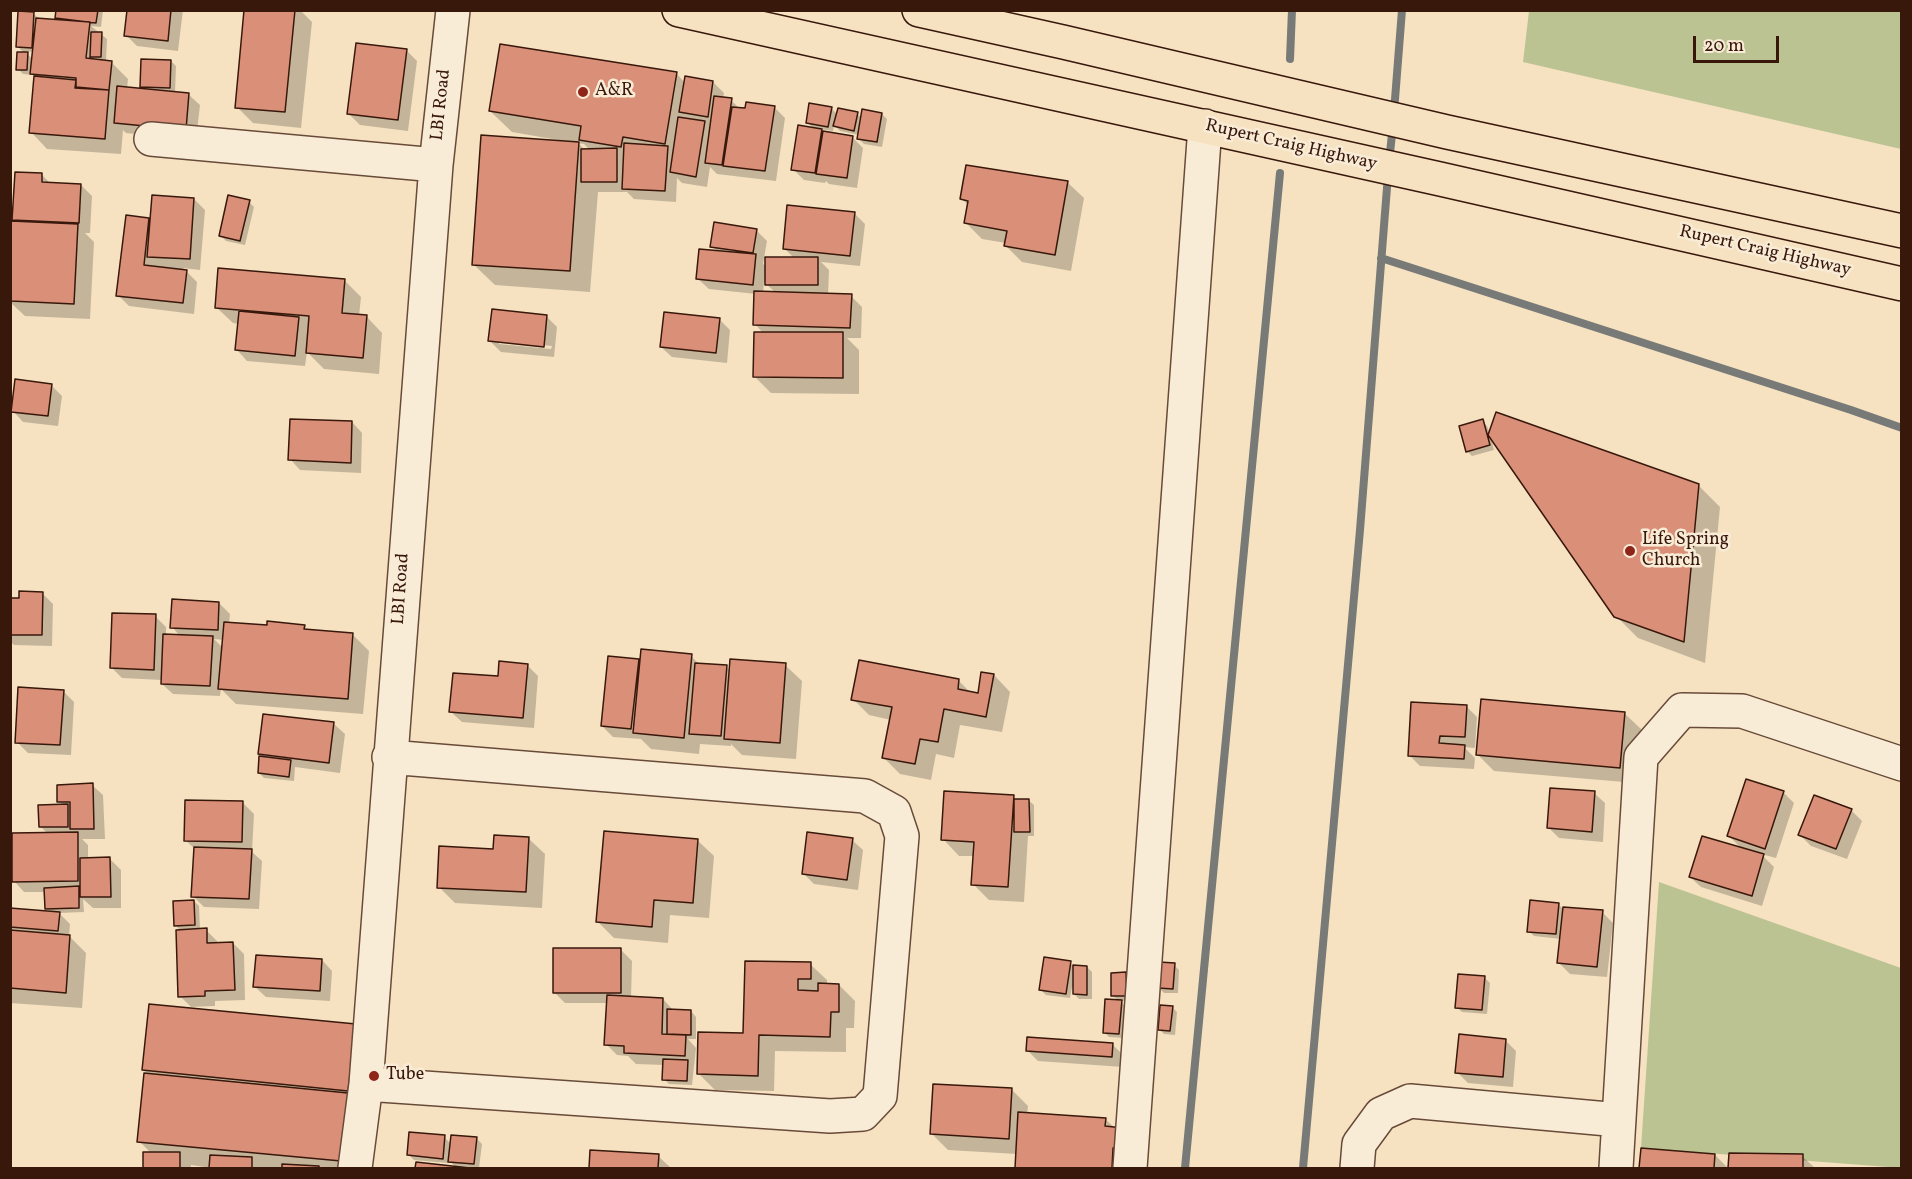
<!DOCTYPE html>
<html>
<head>
<meta charset="utf-8">
<style>
  body { margin:0 }
  #map { position:relative; width:1912px; height:1179px; overflow:hidden; background:#f6e2c1; font-family:Vollkorn,serif }
  canvas { display:block }
  .frame { position:absolute; inset:0; border:12px solid #39180c; pointer-events:none }
  .scale { position:absolute; left:1693px; top:36px; width:86px; height:27px; box-sizing:border-box; border:3px solid #39180c; border-top:0; padding-left:8px; font-size:18px; line-height:21px; white-space:nowrap; color:#39180c; -webkit-text-stroke:4px #f9ecd7; paint-order:stroke }
</style>
</head>
<body>
<div id="map">
<canvas width="1912" height="1179"></canvas>
<div class="frame"></div>
<div class="scale">20 m</div>
</div>
<script>
const ctx = document.querySelector('canvas').getContext('2d');
ctx.lineJoin = 'round';
function paint(path, color) { ctx.fillStyle = color; ctx.fill(path, 'evenodd'); }
function stroke(path, color, width, dash) { ctx.strokeStyle = color; ctx.lineWidth = width; ctx.lineCap = dash ? 'butt' : 'round'; ctx.setLineDash(dash || []); ctx.stroke(path); }
function label(font, color, halo, rows, align = 'center') {
  ctx.font = font + ' Vollkorn,serif'; ctx.lineWidth = 5; ctx.setLineDash([]); ctx.textBaseline = 'middle'; ctx.strokeStyle = halo; ctx.fillStyle = color; for (const [text, x, y, turn = 0] of rows) {
    ctx.save(); ctx.translate(x, y); ctx.rotate((+turn || 0) * Math.PI / 180); ctx.textAlign = isNaN(turn) ? turn : align; if (halo) ctx.strokeText(text, 0, 0); ctx.fillText(text, 0, 0); ctx.restore();
  }
}
paint(new Path2D(`
  M1529 11H1901V149L1523 62Z
  M1659 882 1901 968V1168L1641 1148Z`), '#bcc393');
paint(new Path2D(`
  M57 10H103L101 27 91 26 107 39 106 62H111L128 79 127 89 146 90 142 86 171 61 176 66 175 93 189 95 200 105 196 140 126 133 123 130 121 154 47 149 31 132 35 77 33 75 23 74 18 69 25 54 17 46 33 13 38 18 61 21 57 17ZM25 51 34 52 33 60Z
  M129 10H183L178 51 137 46 126 35Z
  M245 10H300L312 22 301 128 253 123 237 107Z
  M406 50 417 61 408 131 360 125 349 114Z
  M676 73 685 83 713 82 724 93 723 99 731 100 740 109 774 107 785 118 776 181 717 174 710 167 707 187 682 183 677 178 676 202 634 199 627 192H598L590 292 495 285 473 264 558 140 512 132 490 111ZM578 143 584 144 591 151H586Z
  M831 108 838 115 857 114 862 118 882 114 887 119 882 147 864 144 859 139V135L840 131 834 125 833 131 820 129 824 133 852 137 863 148 857 188 829 184 826 181 825 183 804 180 793 169 814 129 808 123Z
  M41 174 51 184 81 185 92 196 90 233H85L94 242 90 319 25 316 10 302V265L17 223 14 219Z
  M1067 182 1084 198 1071 271 1022 262 1006 246V243L982 239 966 223 969 206 962 199Z
  M194 199 205 210 200 270 183 268 197 282 194 314 129 306 118 295 127 217 152 219Z
  M249 202 254 207 245 245 226 241 221 236Z
  M854 213 865 224 860 266 821 262 829 270 828 295 851 296 862 307 861 338H847L859 350V394L771 393 755 377 763 333 755 324 756 294 709 289 698 279 718 252 712 246 756 230 767 241 763 264 767 267 794 258 785 249ZM764 282 776 293H763Z
  M345 281 361 297 359 316H366L382 333 379 374 324 369 307 352 305 366 247 361 237 350 239 324 233 323 216 307Z
  M546 316 557 327 554 357 501 352 490 341ZM499 341 552 346 551 349 499 344Z
  M719 319 730 330 727 363 672 357 661 347Z
  M51 385 62 396 58 426 23 422 13 411Z
  M1482 421 1487 426 1490 434 1698 485 1720 507 1705 663 1638 638 1616 616 1491 438 1494 450 1472 456 1467 451Z
  M352 422 362 433 361 473 300 470 290 459Z
  M42 593 53 604 52 646 14 645 10 641V600Z
  M219 603 230 614 229 624 268 627 304 626 309 631 352 634 369 651 363 714 236 704 221 689 220 696 173 694 162 684V680L122 678 111 667 155 616 166 627V635L180 636 172 627ZM214 639 224 640 223 648Z
  M691 656 700 665 726 667 731 671 785 665 802 681 796 759 742 755 731 744V746L700 744 699 754 651 749 641 739 613 737 602 726 638 660 642 664Z
  M527 665 538 676 534 728 462 722 451 712 499 678Z
  M994 675 1010 692 1002 732 960 725 954 758 936 754 931 780 900 774 884 758 891 720 869 715 853 699 959 681 971 693 979 694Z
  M63 691 74 702 71 755 28 753 17 742Z
  M1466 706 1477 717 1475 748 1464 747 1475 758 1474 769 1420 766 1409 755Z
  M1624 713 1641 729 1636 783 1494 771 1478 755Z
  M334 724 345 734 340 773 295 767 294 781 264 778 259 773 264 758 259 754Z
  M92 785 103 795 105 839H82L88 845V859H110L121 870V908H93L83 899 84 912 59 913 70 924 69 936 86 953 82 1008 10 1003V910L51 913 46 908V892H24L14 881 48 834 41 827 63 806 59 801Z
  M1783 792 1794 803 1776 858 1761 854 1774 867 1762 906 1701 887 1690 877 1743 850 1729 836Z
  M1594 793 1605 803 1603 842 1559 838 1549 828Z
  M1013 796 1017 801 1028 800 1034 805V836H1028L1024 902 989 900 973 884 974 856H959L943 839Z
  M243 803 254 814 252 852 262 861 259 909 204 907 193 896 195 849 185 840Z
  M1851 810 1862 821 1847 859 1811 846 1800 835Z
  M528 838 545 854 542 908 455 903 439 887 495 850Z
  M697 840 714 856 709 918 670 915 668 943 614 938 598 922Z
  M852 840 863 850 858 890 814 884 803 873Z
  M194 901 199 906 200 930H206L217 941V944L233 943 244 954 245 1000 215 1001V1006L191 1007 180 996 181 931 175 925Z
  M1558 904 1564 910 1602 912 1613 923 1607 977 1570 974 1559 963 1561 939 1534 936 1529 931Z
  M621 950 632 961 631 998 663 999 674 1011H691L696 1017V1039H688L696 1048 692 1085 669 1084 664 1079V1065L636 1064 628 1056 617 1055 606 1044 608 1003H565L554 992Z
  M322 960 332 971 330 1001 266 997 255 987Z
  M1070 963 1074 967H1087L1092 972V999H1079L1074 994V987H1072L1070 998 1046 995 1041 990Z
  M810 964 827 980V985H839L855 1001 854 1028H846V1052L775 1051 774 1091 715 1090 699 1074 745 1035Z
  M1174 965 1179 970 1178 993H1164L1159 988Z
  M1126 974 1131 979 1132 1000 1120 1001 1126 1007 1124 1038 1109 1037 1104 1032 1119 1001 1113 996Z
  M1485 978 1490 983 1487 1014 1462 1012 1457 1007Z
  M1172 1007 1177 1012 1175 1035 1164 1034 1159 1029Z
  M355 1026 363 1168H211L191 1165V1168H144V1153H151L139 1141 149 1075 143 1070Z
  M1505 1040 1516 1051 1513 1087 1468 1083 1457 1072Z
  M1112 1044 1123 1055V1067L1038 1061 1027 1050Z
  M1012 1090 1028 1106 1027 1115 1105 1119 1115 1128 1129 1168H1016L1017 1154 948 1150 932 1134Z
  M444 1137 451 1144 477 1139 482 1144 479 1168H416L417 1164 457 1168 448 1160V1163L414 1160 409 1155Z
  M1642 1150 1715 1155 1728 1168H1641Z
  M591 1152 658 1156 671 1168H590Z
  M1730 1155 1802 1156 1815 1168H1730Z`), '#0003');
stroke(new Path2D(`
  M1290 59 1292 10
  M1394 112 1402 10
  M1389 162 1393 125
  M1381 258 1851 410 1902 428
  M1185 1168 1280 173
  M1303 1168 1360 530 1388 175`), '#777a76', 8);
const building = new Path2D(`
  M56 10H98L96 23 55 18Z
  M127 10H171L168 41 124 36Z
  M244 10H295L285 112 235 108Z
  M18 11 34 12 32 48 16 47Z
  M36 18 90 22 86 58 112 61 109 90 76 87V78L30 74Z
  M91 32H102L101 57H90Z
  M356 43 407 49 398 120 347 114Z
  M500 44 677 72 665 144 623 137 621 147 579 140 581 126 489 111Z
  M17 52H28L27 70H16Z
  M141 59 171 60 170 88 140 87Z
  M34 76 76 80 75 88 109 90 105 139 29 133Z
  M685 76 713 81 708 117 679 112Z
  M117 86 189 93 186 130 114 123Z
  M714 96 732 98 722 165 705 163Z
  M746 102 775 106 765 171 723 166 732 107 745 108Z
  M809 103 832 107 828 127 806 123Z
  M838 108 858 112 854 131 833 126Z
  M862 109 882 113 877 142 857 139Z
  M678 117 705 121 696 177 670 172Z
  M798 125 822 129 815 173 791 170Z
  M823 131 853 136 847 178 816 174Z
  M481 135 579 142 570 271 472 265Z
  M624 143 668 146 665 191 622 189Z
  M617 148V182H581V149Z
  M966 165 1068 181 1055 255 1004 246 1007 231 964 223 968 201 960 199Z
  M15 172 42 173V182L81 184 79 223 12 220Z
  M152 195 194 198 190 259 147 257Z
  M228 195 250 200 240 241 219 236Z
  M787 205 855 212 850 256 783 249Z
  M126 215 149 218 144 265 187 270 183 303 116 296Z
  M11 221 78 224 74 304 10 301Z
  M714 222 757 229 753 253 710 247Z
  M699 249 756 254 753 285 696 279Z
  M765 257H818V285H765Z
  M218 268 345 279 342 313 367 315 363 358 306 353 309 316 215 308Z
  M754 291 852 294 850 328 753 325Z
  M492 309 547 315 544 347 488 341Z
  M239 311 299 317 295 356 235 350Z
  M664 312 720 318 716 353 660 347Z
  M754 332H843V378L753 377Z
  M15 379 52 384 48 416 11 412Z
  M1496 412 1699 484 1684 642 1614 617 1488 435Z
  M290 419 352 421 351 463 288 460Z
  M1483 419 1490 445 1466 452 1459 426Z
  M19 591 43 592 42 635H10V598H19Z
  M172 599 219 602 218 630 170 628Z
  M112 613 156 614 154 670 110 668Z
  M267 621 305 625 304 629 353 633 348 699 218 689 224 622 267 625Z
  M163 634 213 636 210 686 161 684Z
  M641 649 692 654 684 738 633 733Z
  M608 656 639 659 631 729 601 726Z
  M730 659 786 663 780 743 724 739Z
  M859 660 959 679 958 689 978 693 981 672 994 674 986 717 944 709 938 742 920 739 915 764 882 758 892 707 851 700Z
  M499 661 528 664 523 718 449 712 453 673 498 676Z
  M695 663 727 665 721 736 689 734Z
  M18 687 64 690 60 745 15 743Z
  M1481 699 1625 712 1620 768 1476 755Z
  M1411 702 1467 705 1465 737 1440 736 1439 743 1465 745 1464 759 1408 756Z
  M263 714 334 722 329 763 258 754Z
  M259 756 291 760 289 777 258 773Z
  M1746 779 1784 791 1765 849 1727 836Z
  M93 783 94 829H70V802H57V785Z
  M1550 788 1595 791 1592 832 1547 828Z
  M944 791 1014 795 1008 887 971 885 974 842 941 840Z
  M1814 795 1852 809 1836 849 1798 835Z
  M1014 799H1029L1030 832H1014Z
  M185 800 243 801 242 842 184 841Z
  M68 804V827H39L38 805Z
  M604 831 698 839 693 903 654 900 652 927 596 922Z
  M78 832V881L12 882V833Z
  M807 832 853 838 847 880 802 874Z
  M494 835 529 837 526 892 437 888 439 846 493 849Z
  M1702 836 1764 854 1752 896 1689 877Z
  M194 847 252 849 249 899 191 897Z
  M110 857 111 897H80V858Z
  M79 886V908L45 909 44 888Z
  M194 900 195 925 174 926 173 901Z
  M1530 900 1559 903 1556 934 1527 932Z
  M1563 907 1603 910 1597 967 1557 963Z
  M10 908 60 912 58 931 10 927Z
  M207 928V943L233 942 235 990 205 991V996L178 997 176 930Z
  M10 930 70 935 66 993 10 988Z
  M553 948H621V993H553Z
  M256 955 322 959 320 991 253 987Z
  M1044 957 1071 961 1066 994 1039 990Z
  M745 961 811 962V979H798V990L818 991V983L839 984V1012H831L830 1037 759 1035 758 1076 697 1074 698 1032 743 1033Z
  M1159 962 1175 963 1173 989 1158 988Z
  M1073 965 1087 966V995L1073 994Z
  M1126 972 1127 996H1111V973Z
  M1458 974 1485 976 1482 1010 1455 1008Z
  M607 995 663 998 662 1034 686 1035 685 1056 624 1053V1046L604 1045Z
  M1105 999 1122 1000 1119 1034 1103 1033Z
  M149 1004 356 1024 348 1091 142 1070Z
  M1160 1005 1173 1006 1170 1031 1158 1030Z
  M667 1009 691 1010V1035L667 1034Z
  M1459 1034 1506 1039 1503 1077 1455 1073Z
  M1027 1037 1113 1043 1112 1057 1026 1051Z
  M663 1059 688 1060 687 1081 662 1080Z
  M144 1073 348 1093 341 1161 137 1142Z
  M933 1084 1012 1088 1009 1139 930 1134Z
  M1018 1112 1106 1118 1105 1126 1123 1128 1122 1148H1113L1112 1168H1015Z
  M409 1132 445 1135 443 1159 407 1155Z
  M451 1135 477 1137 474 1164 448 1162Z
  M1641 1148 1715 1154 1714 1168H1639Z
  M590 1150 659 1154 658 1168H589Z
  M143 1152H180V1168H143Z
  M1729 1153 1803 1154V1168H1728Z
  M210 1155 252 1157V1168H209Z
  M416 1162 470 1168H415Z
  M282 1164 319 1166V1168H282Z`);
paint(building, '#d98f78');
stroke(building, '#39180c', 1.5);
const minor = new Path2D(`
  M151 139 436 165
  M366 1084 830 1116 863 1114 880 1096 902 836 894 812 865 796 389 757
  M355 1168 366 1084 436 165 453 10
  M1130 1168 1205 126
  M1357 1168 1359 1144 1381 1114 1410 1101 1619 1120
  M1616 1168 1641 757 1682 710 1742 711 1902 764`);
const major = new Path2D(`
  M679 10 1440 179 1902 284
  M919 10 1063 42 1447 132 1902 231`);
stroke(minor, '#684a39', 36);
stroke(major, '#39180c', 36);
stroke(minor, '#f9ecd7', 33);
stroke(major, '#f6e2c1', 33);
for (const [x, y, r, color] of [
  [583,92,6,"#8f2418"],
  [1630,551,6,"#8f2418"],
  [374,1076,6,"#8f2418"]
]) { const dot = new Path2D(); dot.arc(x, y, r, 0, 2 * Math.PI); ctx.fillStyle = color; ctx.fill(dot); stroke(dot, '#f9ecd7', 2); }
label('18px', '#39180c', '#f9ecd7', [
  ["A&R",595,92],
  ["Life Spring",1642,541],
  ["Church",1642,562],
  ["Tube",386,1076]
], 'left');
label('18px', '#39180c', '#f9ecd7', [
  ["LBI Road",442,105,-84],
  ["Rupert Craig Highway",1291,146,13],
  ["Rupert Craig Highway",1765,252,13],
  ["LBI Road",402,589,-86]
]);
</script>
</body>
</html>
